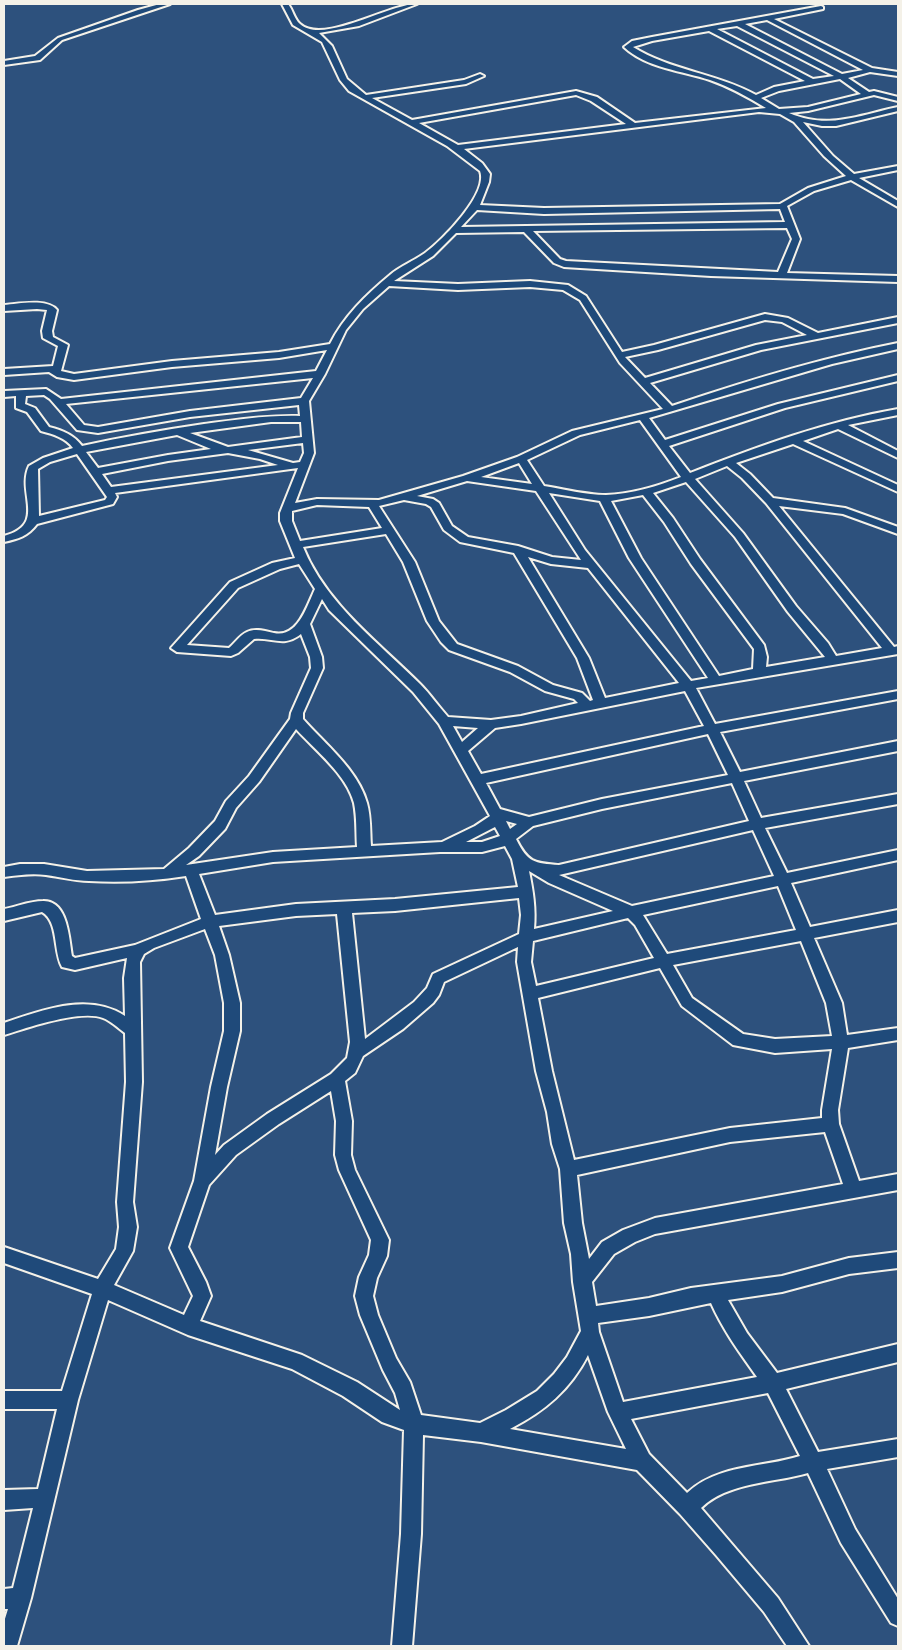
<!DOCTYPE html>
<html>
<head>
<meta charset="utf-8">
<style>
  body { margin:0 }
  #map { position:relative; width:902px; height:1650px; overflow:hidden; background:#2d517d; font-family:Dekko,sans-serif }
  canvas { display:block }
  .frame { position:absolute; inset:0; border:5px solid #f4f1e8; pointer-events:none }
</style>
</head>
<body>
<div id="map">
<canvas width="902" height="1650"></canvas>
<div class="frame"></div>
</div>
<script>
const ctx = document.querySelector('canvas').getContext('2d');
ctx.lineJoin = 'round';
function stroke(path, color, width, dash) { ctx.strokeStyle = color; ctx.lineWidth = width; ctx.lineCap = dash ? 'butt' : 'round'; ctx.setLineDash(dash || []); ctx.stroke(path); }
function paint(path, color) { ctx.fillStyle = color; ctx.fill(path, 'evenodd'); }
const minor = new Path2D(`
  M160 4H170L62 40 40 60 4 65V61L35 56 58 38 138 10Z
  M282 4H288C293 10 294 19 300 24 323 45 388 4 417 4L359 26 319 33 332 46 347 79 366 95 464 80 480 74 484 76 466 84 372 98 412 120 576 91 597 97 635 123 766 108C748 97 730 87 710 80 683 71 646 68 624 47L632 41 652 37 821 6 823 7V9L774 19 872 68 898 72V76L870 72 848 78 869 92 874 91 898 97V101L874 95 808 111 789 113C829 130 859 115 898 107V111L836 126H822L803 122 833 156 854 174 898 166V170L859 178 898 201V207L851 180 814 191 787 206 800 239 787 273 898 276V282L711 276 564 267 554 263 524 232 456 233 433 256 394 281 458 284 530 281 568 285 586 296 622 352 654 345 765 314 788 318 818 333 898 317V323L761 350 650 383 672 406C746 381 821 358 898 343V349L832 364 649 418 665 440 778 404 898 375V381L785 408 669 446 690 473C757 447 827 421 898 409V415L848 425 898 451V458L838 429 803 441 898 485V492L793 444 736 463 750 474 773 498 845 508 898 527V534L843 514 779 506 894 647 898 646V654L696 688 715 724 898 691V699L720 732 740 772 898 741V751L744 781 761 818 898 794V804L765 828 787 873 898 850V860L791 883 810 927 898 910V922L814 938 842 1003 847 1035 898 1028V1040L848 1048 838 1110 839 1124 859 1181 898 1174V1190L655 1234 635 1242 614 1254 592 1282 596 1306 649 1298 691 1288 782 1276 849 1258 898 1252V1268L849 1274 782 1292 728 1300 747 1333 777 1373 898 1344V1362L786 1389 818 1452 898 1439V1457L827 1469 855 1529 898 1599V1626L891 1623 841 1543 808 1473C774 1483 727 1482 701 1508L778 1598 809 1646H787L764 1612 716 1555 680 1514 637 1470 481 1442 423 1435 421 1534 412 1646H392L401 1534 404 1430 382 1422 343 1396 292 1369 188 1335 108 1300 78 1400 31 1598 17 1646H4V1622L8 1609H4V1589L13 1588 33 1508 4 1510V1490L38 1489 57 1409H4V1391H62L92 1294 4 1263V1247L98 1279 116 1249 119 1227 117 1202 126 1082 125 1033C118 1028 111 1021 103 1018 81 1009 26 1028 4 1035V1023C42 1010 89 992 125 1016L124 978 127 958 75 970 62 967C53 951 59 922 42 912L4 921V909C16 907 30 901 43 901 68 900 69 939 72 956L75 958 135 945 201 919 186 876C154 881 120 883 89 881 75 881 60 877 46 875 32 873 18 875 4 877V867L20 864H44L87 871 164 869 189 848 215 821 226 801 249 776 290 719 291 713 311 668 310 657 301 634C283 648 273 637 254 639L238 653 231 656 177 652 171 648 230 582 272 563 295 558 280 521V513L298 468 115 493 117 497 113 504 37 524C28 536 18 539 4 542V536C48 524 16 493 29 466L43 458 73 448C66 438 53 434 41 431L27 412 16 408V396L4 397V391L46 389 61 399 316 371 327 350 279 358 172 367 74 380 57 377 49 372 4 375V369L53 366 58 346 43 338 42 331 47 310 37 309 4 311V305C18 304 47 298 57 310L52 331 53 337 68 345 61 371 74 374 172 361 279 352 330 344C344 316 366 295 390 275 400 266 414 261 425 253 442 241 489 193 480 171L447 146 349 91 340 80 322 42 293 25ZM767 20 863 70 842 74 745 24ZM737 26 834 76 813 79 717 29ZM709 31 805 81 774 87 756 95C716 73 669 70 633 47L652 41ZM840 79 861 94 808 107 779 109 761 98 779 91ZM576 95 591 101 626 124 458 145 419 123ZM759 112 780 114 794 122 824 156 846 176 808 188 780 204 544 208 480 205 489 182 490 174 482 163 464 149ZM780 209 785 222 461 227 477 210 544 214ZM787 228 792 239 778 272 566 261 560 259 533 231ZM389 286 458 290 530 287 563 290 580 300 620 363 663 409 572 431 517 457 463 476 379 500 317 499 295 503 314 453 309 401 325 374 346 330 363 309ZM765 320 782 322 807 335 756 345 645 378 625 357 658 350ZM313 378 301 398 190 411 98 427 84 425 66 404ZM44 395 50 399 77 430 98 433 190 417 299 405 300 416C268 415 236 420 204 424 163 430 123 437 82 446 74 435 62 430 49 427L35 408 25 404 26 396ZM640 420 681 477C658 486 632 494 606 495 586 495 564 489 544 486L527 460 580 435ZM271 422H301L302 437 228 447 190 433ZM177 435 211 449 168 455 98 468 86 452ZM303 443 304 453 300 462 293 463 248 450ZM228 453 260 459 278 465 111 487 102 474 168 461ZM77 454 107 497 105 500 39 516 38 469 50 462ZM519 463 532 484 481 477ZM727 466 742 478 766 503 882 648 836 656 828 643 796 606 743 533 695 479ZM467 481 536 491 581 560 552 557 518 546 468 537 452 526 439 503 433 499 417 496ZM686 482 735 537 788 612 825 657 766 667 767 657 764 645 700 559 673 518 653 493ZM549 493 600 501 629 558 708 678 691 681 585 550ZM643 495 664 522 691 564 754 649 753 669 719 676 641 558 611 501ZM404 500 426 504 431 507 444 530 460 542 514 553 577 658 593 700 590 701 582 693 553 685 518 666 457 644 439 621 415 562 379 506ZM317 505 369 507 382 528 300 541 292 521V511ZM386 534 403 562 427 621 441 642 449 650 510 672 545 691 574 699 578 703 521 716 491 720 448 717C438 706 430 694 420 684 378 642 326 604 303 547ZM528 557 551 564 588 568 679 683 605 698 589 658ZM299 564 315 589C307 606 298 638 274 633 265 631 255 628 247 632 240 635 235 643 229 648L187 645 238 588 280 569ZM322 599 329 610 413 692 439 724 490 816 475 826 442 842 371 846C370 832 371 817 367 803 358 770 325 744 303 719V713L323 668 322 657 310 624ZM685 691 704 726 481 774 468 751 495 728 521 724ZM453 726 478 728 462 742ZM296 729C316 751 346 774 354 803 357 818 356 832 357 847L273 852 186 865 199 856 225 829 236 808 259 782ZM708 734 728 775 602 799 529 817 500 809 486 783ZM732 783 749 821 559 865C534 863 528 863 516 839L533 826 602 809ZM506 821 517 824 510 829ZM495 827 500 836 482 842H466ZM753 830 774 876 632 906 559 875ZM505 846 512 859 518 887 395 899 296 904 215 915 199 874 273 862 440 852H482ZM529 871 549 883 613 911 534 929C536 909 533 891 529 871ZM778 886 796 930 667 954 643 915ZM519 898 521 915 519 934 433 974 427 988 414 1002 365 1039 352 913 395 911ZM337 914 350 1042 347 1058 331 1074 267 1114 224 1145 215 1155 227 1087 240 1031V1003L229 955 219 926 296 916ZM628 918 635 925 654 958 536 986 531 962 533 941ZM205 929 215 955 224 1003V1031L211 1087 194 1181 170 1248 193 1296 184 1315 114 1285 133 1251 137 1227 133 1202 142 1082 140 962 144 954 154 948ZM801 941 826 1003 832 1036 775 1039 743 1034 692 998 673 965ZM518 947 517 962 536 1071 547 1112 552 1144 560 1169 564 1223 571 1254 573 1282 581 1331 567 1357 554 1374 537 1391 506 1410 480 1423 421 1415 410 1382 396 1358 378 1315 373 1296 377 1278 387 1256 389 1240 355 1170 351 1155 352 1121 345 1081 355 1073 363 1056 403 1029 433 1003 439 995 444 982ZM660 968 682 1006 733 1045 775 1053 832 1049 822 1110V1118L730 1128 574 1160 552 1071 538 998ZM331 1091 336 1121 335 1155 339 1170 371 1240 369 1255 359 1277 355 1296 360 1315 383 1370 395 1393 400 1410 357 1382 302 1355 200 1321 211 1296 206 1282 188 1247 209 1185 236 1155 279 1124ZM825 1132 843 1184 655 1218 623 1230 602 1242 589 1259 582 1223 577 1175 730 1142ZM711 1303C723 1330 740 1353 757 1377L623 1402 599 1332 598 1323 649 1316ZM588 1355 608 1412 626 1449 510 1429C545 1411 570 1390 588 1355ZM768 1393 800 1456C762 1468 718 1464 687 1493L649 1454 631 1419Z`);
stroke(minor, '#f4f1e8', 4);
paint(minor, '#1f4a7a');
</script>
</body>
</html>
